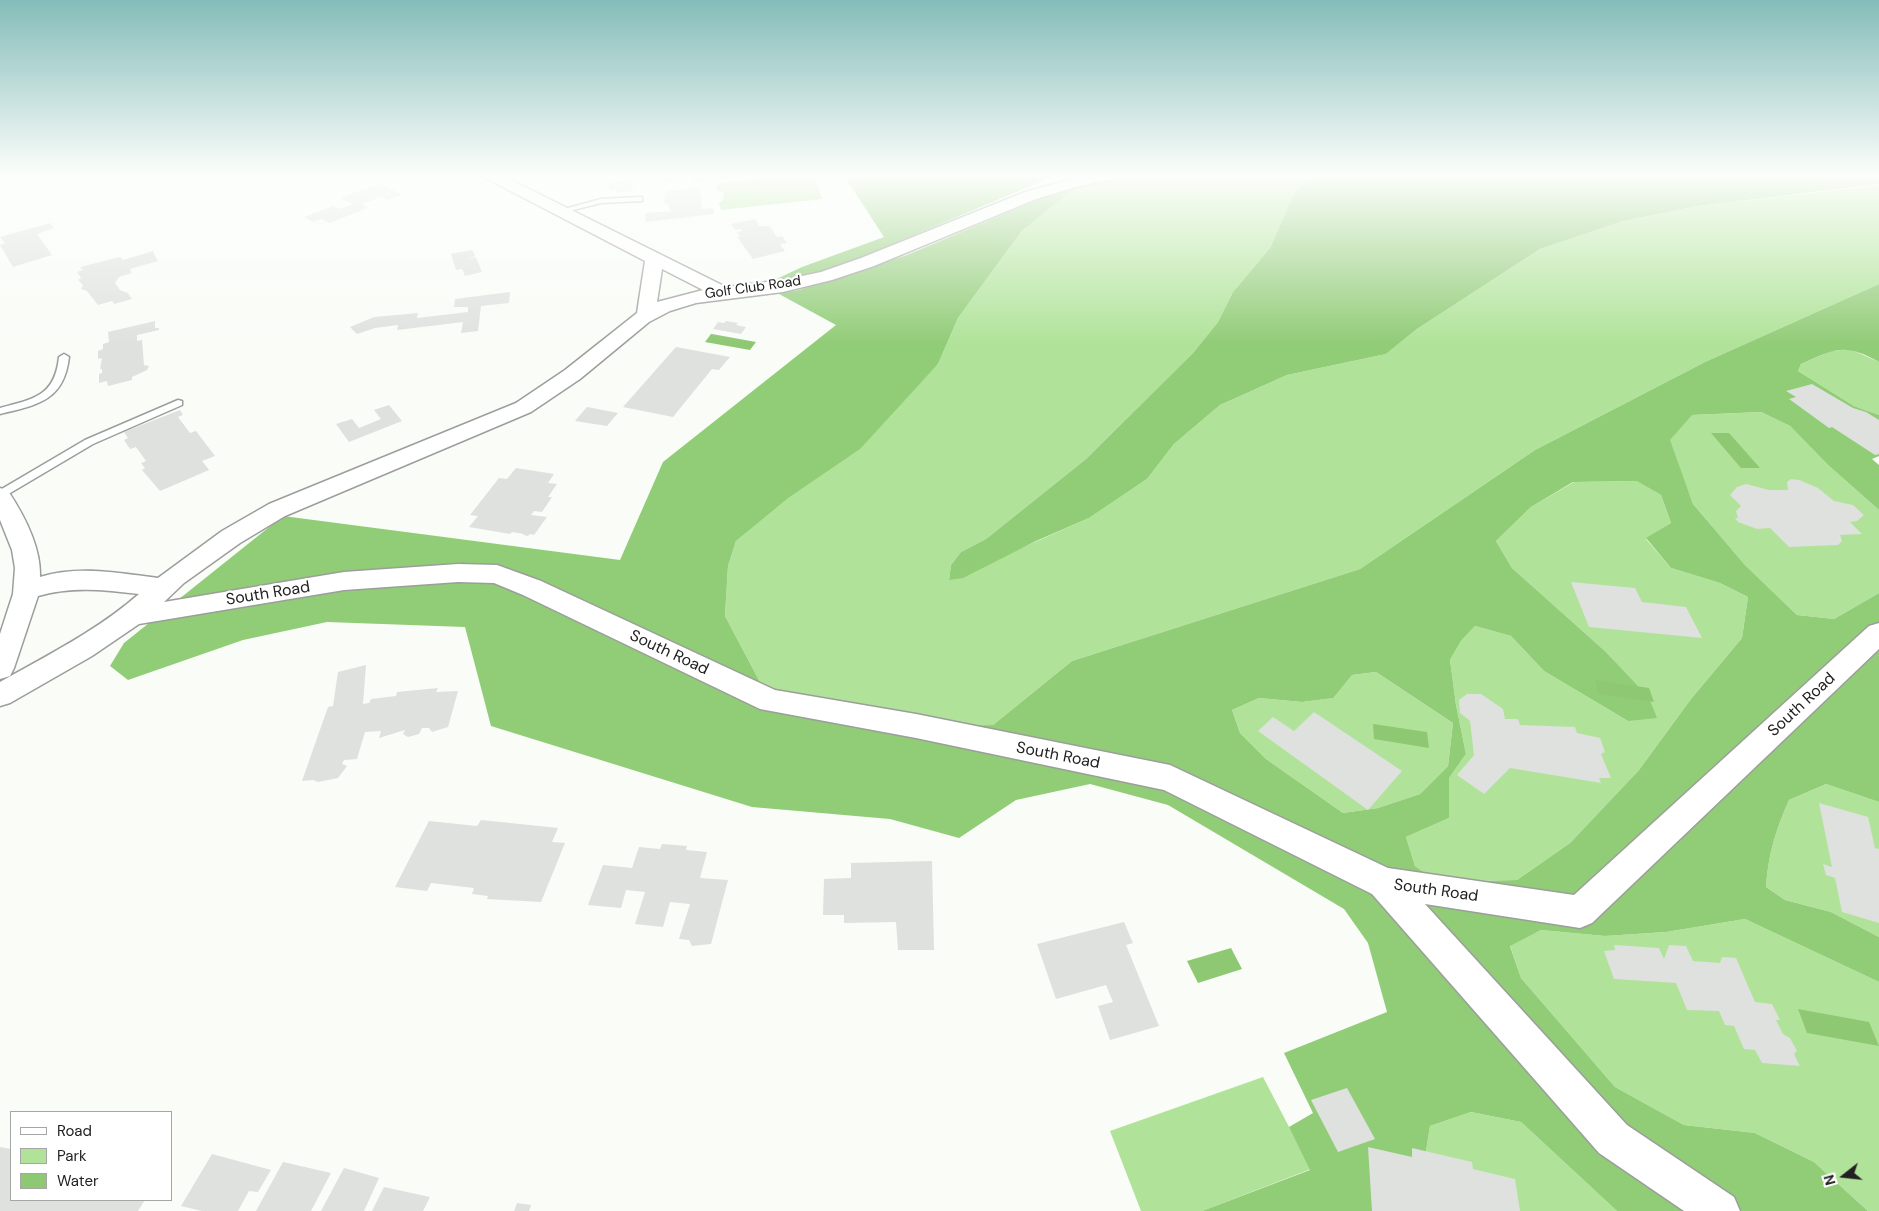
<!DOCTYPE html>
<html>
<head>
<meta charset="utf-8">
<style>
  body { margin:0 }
  #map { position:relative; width:1879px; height:1211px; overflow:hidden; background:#f9fcf7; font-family:"DM Sans",sans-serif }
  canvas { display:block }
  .legend { position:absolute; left:10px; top:1111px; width:162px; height:90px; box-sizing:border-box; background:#fff; border:1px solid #a6a6a6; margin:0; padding:6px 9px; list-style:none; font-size:15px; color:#202120 }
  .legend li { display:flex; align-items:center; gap:10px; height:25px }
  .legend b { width:25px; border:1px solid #a6a6a6 }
  .north { position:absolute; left:1819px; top:1151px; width:50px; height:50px; -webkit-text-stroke:4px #fff; paint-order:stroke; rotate:254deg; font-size:14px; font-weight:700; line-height:20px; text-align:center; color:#202120 }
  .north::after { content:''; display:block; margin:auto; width:18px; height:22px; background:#202120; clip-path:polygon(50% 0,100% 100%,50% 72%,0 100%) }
</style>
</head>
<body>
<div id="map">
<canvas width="1879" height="1211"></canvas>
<ul class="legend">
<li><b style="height:6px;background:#fff"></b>Road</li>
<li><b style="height:14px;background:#b0e399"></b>Park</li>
<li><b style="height:14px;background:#8ec873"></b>Water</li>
</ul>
<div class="north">N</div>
</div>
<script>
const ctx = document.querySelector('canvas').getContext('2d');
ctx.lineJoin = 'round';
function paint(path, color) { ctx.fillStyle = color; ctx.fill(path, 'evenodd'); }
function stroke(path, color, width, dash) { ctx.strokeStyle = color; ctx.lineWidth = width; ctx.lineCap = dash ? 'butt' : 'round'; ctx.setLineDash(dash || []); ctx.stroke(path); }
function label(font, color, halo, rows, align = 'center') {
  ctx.font = font + ' "DM Sans",sans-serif'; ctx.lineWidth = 4.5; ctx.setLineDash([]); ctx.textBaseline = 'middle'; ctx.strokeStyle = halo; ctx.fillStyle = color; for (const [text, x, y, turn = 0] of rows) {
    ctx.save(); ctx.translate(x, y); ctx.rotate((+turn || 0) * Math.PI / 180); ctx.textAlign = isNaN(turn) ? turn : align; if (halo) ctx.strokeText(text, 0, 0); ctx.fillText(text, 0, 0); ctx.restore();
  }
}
paint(new Path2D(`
  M692 174H766L694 182Z
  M800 174H814L822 199 721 210 719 203 724 198 723 192 717 190 716 184Z
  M1116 174H1316L1295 191 1270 248 1233 292 1218 322 1193 353 1086 459 986 539 961 552 951 565 949 580 1089 518 1147 479 1174 444 1220 405 1287 375 1386 354 1417 329 1540 249 1623 221 1698 206 1879 185V284L1705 362 1535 450 1360 569 1072 661 993 725 916 726 770 701 725 616 728 566 736 541 909 394 938 364 958 318 1021 232 1073 189 1093 177Z
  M1850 349 1879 362V415L1854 406 1798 371 1801 364 1831 351Z
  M1761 412 1790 426 1828 465 1879 510V593L1834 619 1797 615 1745 565 1693 504 1669 440 1691 415Z
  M1638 481 1661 495 1671 523 1646 539 1671 568 1720 583 1748 597 1742 638 1691 699 1639 770 1570 843 1517 880 1438 882 1415 866 1406 837 1449 818V778L1466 754 1456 705 1450 660 1461 641 1475 626 1511 636 1544 671 1628 721 1627 675 1606 652 1512 568 1496 541 1531 507 1574 482Z
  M1376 672 1453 723 1448 766 1420 794 1378 808 1343 813 1266 759 1240 733 1232 710 1259 698 1302 702 1332 698 1352 675Z
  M1826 784 1879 802V937L1831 912 1785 900 1766 887C1768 855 1776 829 1789 800Z
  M1745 919 1879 982V1211H1868L1814 1162 1755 1133 1684 1125 1615 1087 1521 978 1510 945 1541 930 1605 936 1666 932Z
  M1263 1077 1311 1169 1202 1211H1141L1110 1131Z
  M1471 1112 1521 1122 1617 1211H1403L1424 1163 1430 1126Z`), '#b0e399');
paint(new Path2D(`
  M843 174H1059L836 268 768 283 802 267 884 237Z
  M1316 174H1879V184L1698 206 1623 221 1540 249 1417 329 1386 354 1287 375 1220 405 1174 444 1147 479 1089 518 1036 541 963 578 949 580 951 565 961 552 986 539 1086 459 1193 353 1218 322 1233 292 1270 248 1295 191Z
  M1073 189 1021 232 958 318 938 364 860 449 788 498 736 541 728 566 725 616 770 701 916 726 993 725 1072 661 1360 569 1535 450 1705 362 1879 284V362C1844 342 1835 349 1801 364L1798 371 1854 406 1879 415V456L1872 459 1879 465V510L1828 465 1790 426 1761 412 1692 415 1670 440 1693 504 1745 565 1797 615 1834 619 1879 593V802L1826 784 1789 800C1776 829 1768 855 1766 887L1785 900 1831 912 1879 937V982L1745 919 1666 932 1605 936 1541 930 1510 946 1521 978 1615 1087 1684 1125 1755 1133 1814 1162 1868 1211H1617L1521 1122 1471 1112 1430 1126 1424 1163 1403 1211H1202L1310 1170 1289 1127 1313 1113 1284 1053 1387 1012 1368 943 1344 909 1168 805 1090 784 1016 800 959 838 890 819 752 807 491 726 465 627 327 622 243 640 128 680 110 666 124 643 283 516 620 560 663 462 836 325 779 294 799 290 907 255 1049 195ZM1637 481 1661 495 1671 523 1646 538 1671 568 1720 583 1748 597 1742 638 1691 699 1639 770 1570 843 1517 880 1438 882 1415 866 1406 837 1449 818V778L1466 754 1456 705 1450 660 1461 641 1475 626 1511 636 1544 671 1628 721 1657 718 1649 698 1606 652 1512 568 1496 541 1531 507 1573 482ZM1376 672 1453 723 1448 766 1420 794 1378 808 1343 813 1266 759 1240 733 1232 710 1259 698 1302 702 1333 698 1352 675Z`), '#91cc77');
paint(new Path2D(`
  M711 334H712L756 342 750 350 705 342Z
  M1711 433H1729L1760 468H1741Z
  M1595 680 1649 688 1654 702 1599 694Z
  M1373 724 1427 732 1429 748 1374 739Z
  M1231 948 1242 969 1198 983 1187 961Z
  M1798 1009 1869 1022 1879 1046 1807 1033Z`), '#8ec873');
paint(new Path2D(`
  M657 174H681L682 179 658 182Z
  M632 180 633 191 616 193V189L610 190 609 183Z
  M380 183 402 195 388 200 381 197 362 204 368 208 329 223 322 219 313 222 304 217 333 206 340 209 353 204 341 198Z
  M695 188 699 189 701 194 702 209 713 208 714 214 646 222 645 213 675 211 669 210 668 204 665 205 664 199 666 198 665 193 668 191Z
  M755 219 759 226H770L777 237 782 236 787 243 780 244 785 251 753 259 737 237H740L737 232 742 231 741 229 735 230 731 224Z
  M50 223 54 228 37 234 52 255 13 267 0 245 5 243 0 237Z
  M472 250 475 256 467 259 476 257 482 272 465 276 462 269 456 270 451 254Z
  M153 251 158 261 130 269 132 273 119 277 115 283 120 290 128 293 132 299 114 304 112 301 98 305 87 291 81 289 83 285 78 280 81 278 77 272 83 270 80 267 120 257 123 260Z
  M510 292 509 303 481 306 478 331 461 333 463 322 397 330 398 325 375 328 357 334 350 327 374 317 418 313 417 318 468 312V307H454L455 299Z
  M155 321V328H159V330L137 335V341L142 340 144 365 149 366 147 370 132 377V380L108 386 107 381 99 383V374L102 373V369H100L102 358 98 359V351L103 349V344L109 342 108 332Z
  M726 321 738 323 736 325 746 327 741 334 713 329 718 322 724 323Z
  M676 347 730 357 719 370 712 369 673 417 623 407Z
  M1812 384 1853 408 1866 412 1879 420V454L1875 455 1832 427 1829 428 1789 399 1796 397 1786 391Z
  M389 405 402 421 349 442 336 424 352 419 359 428 381 419 374 410Z
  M587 407 618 413 607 426 575 421Z
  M180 410 183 415 178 417 190 433 196 431 215 456 202 461 209 470 160 491 142 470 145 468 141 463 146 461 136 447 130 449 124 440 128 438 124 432Z
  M516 468 554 474 548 483 557 484 548 497H552L542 512 534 511 531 515 547 517 534 535 530 534 528 536 523 535 524 534 512 532 510 534 469 527 478 516 470 515 499 478 507 479Z
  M1791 479 1799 480 1818 488 1834 501 1853 505 1864 515 1857 521 1850 522 1862 534 1840 535 1842 541 1838 545 1789 547 1770 528 1757 529 1738 522 1735 518H1738L1736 511 1741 506 1730 495 1737 487 1746 484 1769 490H1788L1787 482Z
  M1571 582 1635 588 1642 602 1686 607 1702 638 1589 627Z
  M366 665 363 704 369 703 371 699 396 696 397 692 438 688 436 692 458 691 448 727 432 732 429 728H422L419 734 408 737 403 734 405 730 379 738 381 731 365 732 357 759 344 760 342 764 347 766 338 778 318 782 313 780 302 781 328 707 333 706 338 672Z
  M1467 694H1481L1503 709 1505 719H1518L1520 725 1575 727 1577 733 1600 738 1605 752 1601 754 1611 778H1599L1601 783 1510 768 1484 794 1457 775 1474 755 1470 721 1460 713 1459 700Z
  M1314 712 1402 771 1368 810 1258 731 1273 717 1294 731Z
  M1819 803 1868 817 1875 848 1879 849V923L1842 912 1835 878 1826 875 1823 864 1832 867Z
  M481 820 558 828 552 842 565 843 541 902 487 899 488 896 472 894 474 888 431 883 427 891 395 887 429 821 477 826Z
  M662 844 687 846 686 850 707 852 700 878 728 880 711 944 692 946 689 940 679 939 690 904 670 902 663 927 635 924 645 892 626 890 621 908 588 905 603 865 632 868 639 847 660 849Z
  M932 861 934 950H898L896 922 844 923V915H823L824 879 851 878V863Z
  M1124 922 1133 943 1126 945 1159 1026 1110 1040 1098 1006 1113 1002 1106 985 1056 999 1037 944Z
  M1614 945 1659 948 1664 959 1669 945 1686 946 1693 961 1720 963 1722 957 1736 958 1755 1002 1772 1004 1780 1020H1776L1783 1034 1790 1038 1797 1051 1794 1054 1800 1066 1762 1063 1755 1050 1744 1049 1734 1026 1725 1025 1719 1011 1687 1010 1676 983 1614 979 1604 951 1615 950Z
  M1347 1088 1375 1139 1338 1152 1311 1100Z
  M0 1147 11 1149V1200H145L138 1211H0Z
  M1368 1147 1412 1157V1148L1472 1162 1473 1169 1515 1179 1520 1211H1372Z
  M212 1154 271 1170 258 1192 249 1191 238 1211H202L181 1206Z
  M283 1162 331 1173 311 1211H256Z
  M344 1168 379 1178 364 1211H321Z
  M384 1187 430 1197 423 1211H372Z
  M517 1203 531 1205 529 1211H514Z`), '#dee1dd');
const service = new Path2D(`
  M639 197H642V201L601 203 561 213 557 211 601 199Z
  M64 354 69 357C64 401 37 405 0 414V408C34 399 55 396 59 357Z
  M178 400 182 401V405L93 444 0 499V490L85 440Z`);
const minor = new Path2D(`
  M478 174H499L726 287 783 280 821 272 861 258 1025 192 1090 174H1124L1122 177 1076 187 1036 199 874 266 832 280 783 292 696 303 670 311 649 322 580 379 531 412 285 516 240 543 184 583 164 602 344 572 458 564 497 565 541 581 775 690 916 714 1170 765 1388 868 1574 895 1869 626 1879 623V649L1592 923 1580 928 1425 904 1627 1125 1734 1197 1740 1211H1684L1599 1153 1372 894 1164 790 916 738 760 709 523 595 494 583 458 582 344 590 139 624 92 656 10 703 0 706V682C48 655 98 630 139 594 104 590 73 586 38 596L14 668 10 676 0 679V634L13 594 15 568 12 550 0 520V488L8 491C24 515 41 547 40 577 79 565 118 573 158 578L222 531 269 504 516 403 565 370 637 313 645 261ZM662 269 703 290 657 302Z`);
stroke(service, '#9b9e9a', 3);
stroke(minor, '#9b9e9a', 3);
paint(service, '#fff');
paint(minor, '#fff');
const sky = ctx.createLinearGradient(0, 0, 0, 344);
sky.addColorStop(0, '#84bcb9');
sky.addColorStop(0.51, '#fcfefb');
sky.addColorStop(1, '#fcfefb00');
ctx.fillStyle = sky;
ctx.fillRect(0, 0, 1879, 344);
label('14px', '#202120', '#fff', [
  ["Golf Club Road",753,288,-8]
]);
label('16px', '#202120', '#fff', [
  ["South Road",268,594,-9],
  ["South Road",669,653,25],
  ["South Road",1802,705,-43],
  ["South Road",1058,756,11],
  ["South Road",1436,891,8]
]);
</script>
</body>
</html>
